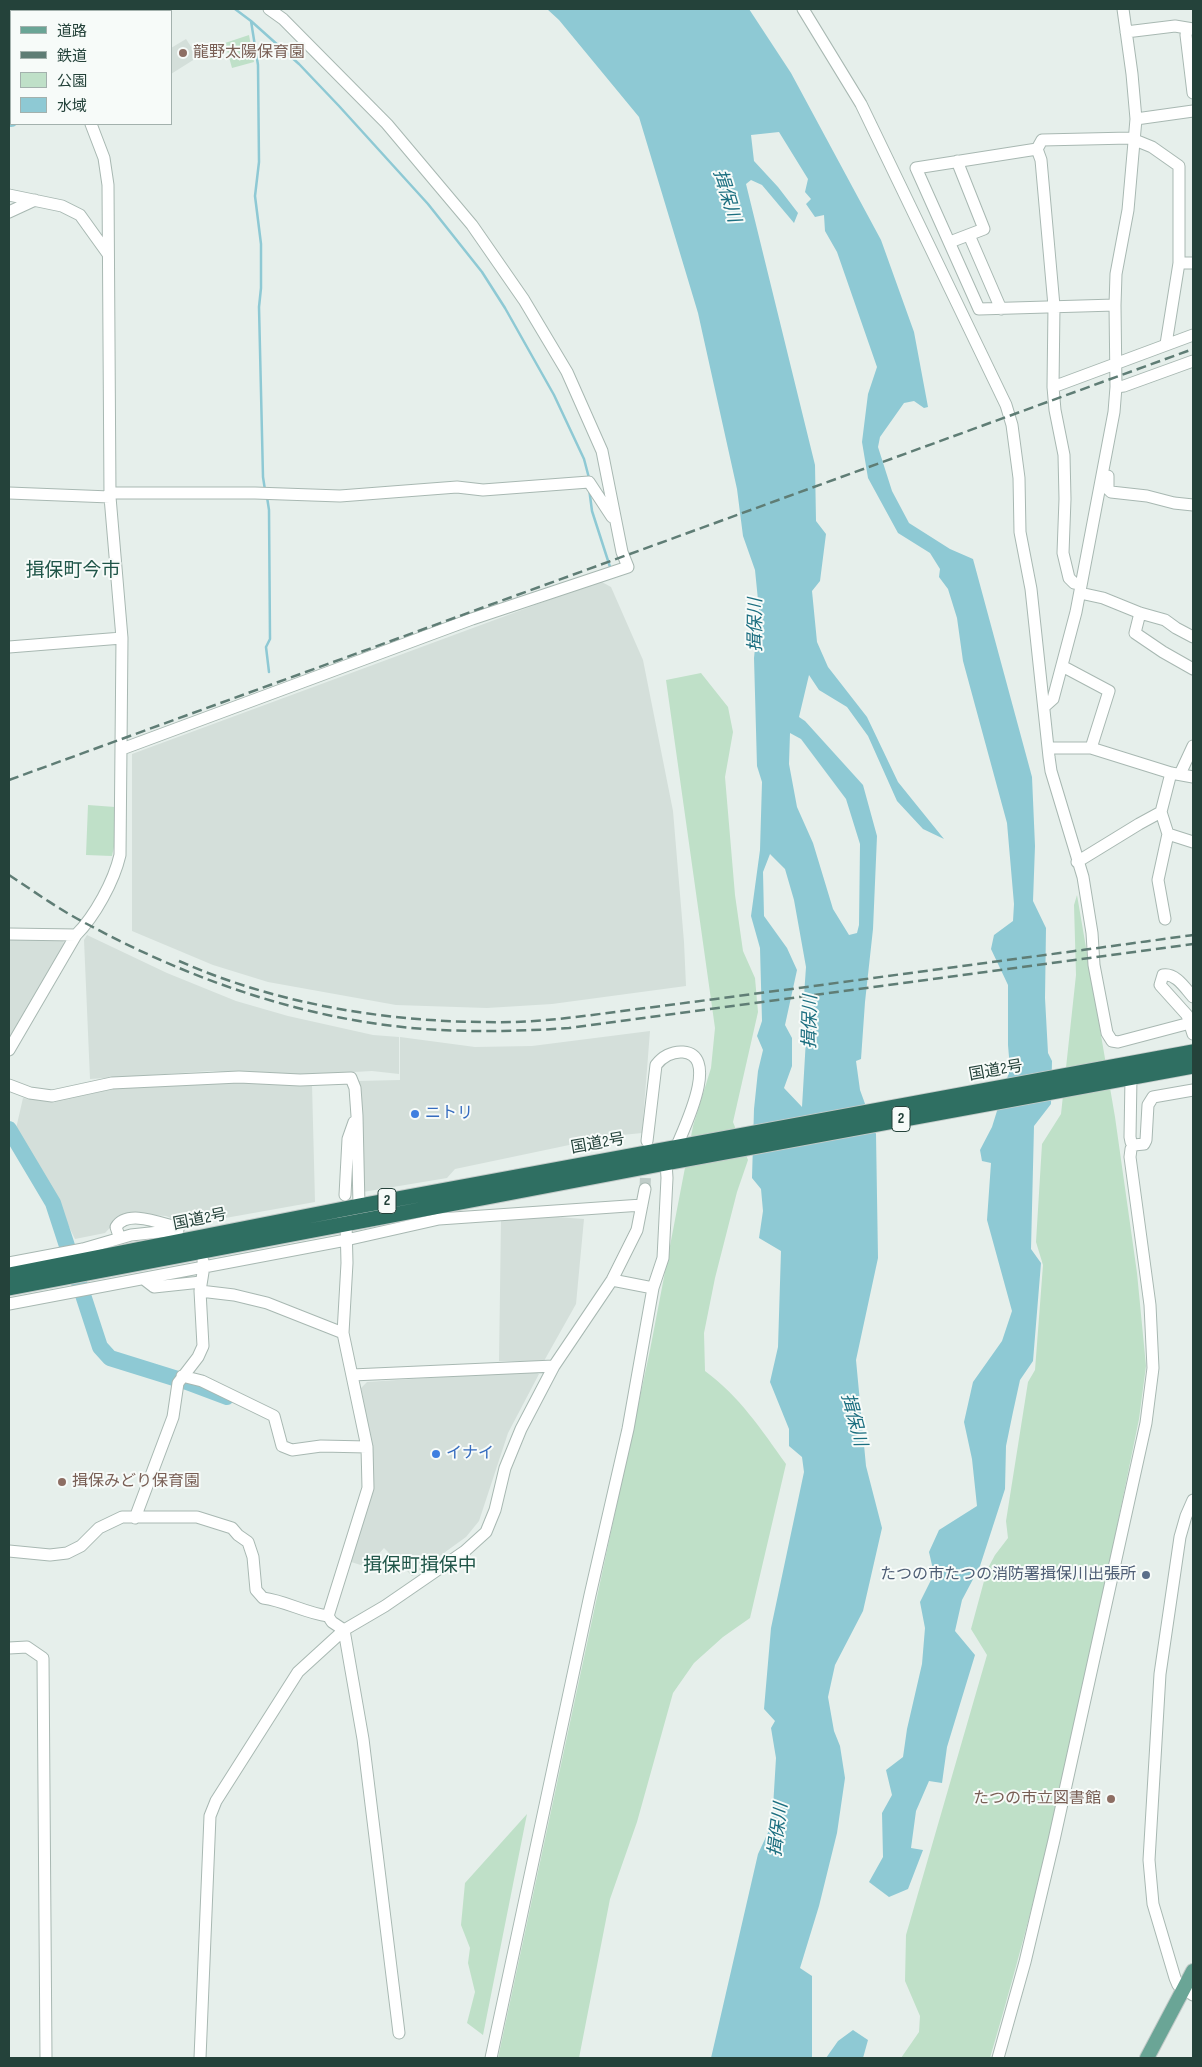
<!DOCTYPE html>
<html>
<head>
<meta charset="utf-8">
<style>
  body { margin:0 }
  #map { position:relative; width:1202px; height:2067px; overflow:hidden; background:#e6efeb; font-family:"Sofia Sans Condensed","Noto Sans JP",sans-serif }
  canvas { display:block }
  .frame { position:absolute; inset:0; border:10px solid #24423a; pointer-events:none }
  .legend { position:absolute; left:10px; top:10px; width:162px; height:115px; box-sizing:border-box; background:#f7fbf9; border:1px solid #a3b1ad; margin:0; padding:6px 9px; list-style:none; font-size:15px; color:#24423a }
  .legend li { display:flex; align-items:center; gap:10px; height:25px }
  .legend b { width:25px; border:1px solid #a3b1ad }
</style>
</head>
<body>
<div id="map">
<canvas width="1202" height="2067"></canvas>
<div class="frame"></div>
<ul class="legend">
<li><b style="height:6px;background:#6aa596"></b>道路</li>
<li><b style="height:6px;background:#5f7d75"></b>鉄道</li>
<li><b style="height:14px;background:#bfe0c8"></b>公園</li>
<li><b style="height:14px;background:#8ec9d4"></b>水域</li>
</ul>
</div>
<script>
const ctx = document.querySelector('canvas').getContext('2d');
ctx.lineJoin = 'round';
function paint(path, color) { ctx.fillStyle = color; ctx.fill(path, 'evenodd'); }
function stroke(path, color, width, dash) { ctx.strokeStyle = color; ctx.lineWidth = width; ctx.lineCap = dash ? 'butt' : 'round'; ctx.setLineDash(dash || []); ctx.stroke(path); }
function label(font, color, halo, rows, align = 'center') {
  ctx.font = font + ' "Sofia Sans Condensed","Noto Sans JP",sans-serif'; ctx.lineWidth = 4; ctx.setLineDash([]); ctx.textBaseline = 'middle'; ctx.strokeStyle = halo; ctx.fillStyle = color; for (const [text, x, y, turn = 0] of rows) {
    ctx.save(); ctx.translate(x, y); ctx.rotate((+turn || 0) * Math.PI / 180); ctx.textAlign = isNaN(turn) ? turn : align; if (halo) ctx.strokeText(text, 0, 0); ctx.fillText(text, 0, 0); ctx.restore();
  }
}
paint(new Path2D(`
  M186 39 198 57 171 74V48Z
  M600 581 611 587 643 660 673 811 684 942 686 986 552 1004 487 1008 396 1005 268 982 213 965 132 931V754Z
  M87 935 167 973 236 1001 288 1016 373 1035 399 1037V1074L372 1071 300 1075 211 1071 90 1079 84 940Z
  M62 937 65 946 9 1038V938Z
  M650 1031 642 1133 612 1136 455 1169 447 1178 363 1192 357 1081 400 1080V1037L475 1047 532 1046Z
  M257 1082 312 1084 315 1202 186 1225 166 1216 124 1213 105 1233 75 1239 38 1164 15 1133 23 1098 44 1101 116 1086Z
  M557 1217 584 1219 576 1304 544 1361H499L501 1220Z
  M534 1371 539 1374 508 1433 479 1521 466 1537 412 1576 384 1548 367 1567 348 1561 371 1444 361 1388 367 1382Z`), '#d4dfda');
paint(new Path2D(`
  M249 35 254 62 232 68 225 43Z
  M701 673 728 707 733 732 725 777 735 895 743 951 755 978 758 1012 733 1122 748 1160 737 1192 715 1278 704 1333 705 1371C740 1397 761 1429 786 1464L750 1618 723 1637 694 1663 673 1693 637 1822 610 1899 579 2058H498L650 1350 693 1126 711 1068 715 1028 666 680Z
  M88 805 115 807 114 847 112 856 86 855Z
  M1077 895 1115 1117 1137 1273 1146 1366 1139 1419C1095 1633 1053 1848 990 2058H901L919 2032 920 2016 905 1981 906 1935 987 1655 971 1629 987 1570 995 1555 1008 1538 1006 1521 1028 1382 1035 1370 1043 1265 1036 1242 1042 1144 1061 1114 1076 975 1074 905Z
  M527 1814 483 2035 467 2023 475 1992 468 1963 470 1948 461 1925 465 1883Z`), '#bfe0c8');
paint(new Path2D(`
  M547 9H749L791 73 881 240 914 332 928 407 924 408 914 401 904 403 880 437 878 447 892 491 909 523 950 549 973 559 1032 777 1035 846 1033 901 1046 928 1045 998 1048 1053 1052 1061 1051 1104 1034 1126 1031 1249 1041 1263 1033 1361 1020 1380 1013 1412 1006 1446 1005 1489 980 1566 962 1600 955 1631 975 1655 947 1747 942 1783 929 1781 916 1811 911 1848 923 1850 908 1889 889 1897 869 1882 883 1857 882 1813 892 1795 886 1770 903 1757 907 1729 922 1664 925 1628 920 1602 934 1574 929 1552 939 1530 977 1506 972 1459 964 1422 973 1382 1002 1341 1012 1311 987 1220 991 1163 982 1161 980 1150 992 1127 1010 1069 1008 1045V985L991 949 994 935 1013 921 1014 904 1007 823 963 661 957 618 948 589 939 577 940 569 930 553 898 533 868 478 862 442 868 394 877 367 837 252 825 231 824 215 815 217 806 204 811 199 805 192 808 179 779 132 751 135 754 161 778 187 798 213 794 223 762 185 751 180 746 184 815 465 816 521 826 534 820 581 812 591 817 642 828 667 867 717 898 782 944 839 923 829 897 801 868 736 847 707 819 690 809 675 799 717 805 721 863 785 877 836 873 929 865 1002 861 1059 856 1061 860 1090 876 1134 878 1258 856 1360 866 1466 882 1528 863 1611 835 1665 828 1697 834 1731 840 1746 845 1778 837 1833 819 1906 800 1968 812 1976V2058H711L758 1854 772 1824 776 1758 771 1728 775 1721 764 1709 771 1628 804 1472 802 1457 789 1446V1429L770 1382 778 1347 781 1251 759 1238 763 1211 761 1189 752 1178 754 1109 758 1071 763 1050 757 1036 762 1021 760 948 751 916 760 850 762 782 757 766 754 658 759 610 755 570 743 536 737 489 698 313 639 117 559 20ZM790 733 801 739 846 799 860 844 859 925 857 933 849 935 833 909 813 843 797 807 789 764ZM770 854 785 869 794 900 806 967 803 1010 810 1033 806 1039 802 1107 784 1088 792 1066V1038L785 1025 797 970 787 948 764 916 763 872Z
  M853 2030 868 2040 863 2058H826L838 2041Z`), '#8ec9d4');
stroke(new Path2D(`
  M235 9 251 21 258 65 259 162 255 196 261 244V288L259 307 263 477 265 490
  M251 21 299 64 339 106 428 204 482 272 505 308 554 395 584 459 589 478
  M589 488 592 511 611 570
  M267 497 269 510 270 639 266 647 269 672`), '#8ec9d4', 2.5);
stroke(new Path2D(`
  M127 9V11
  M9 119H11
  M9 1129 53 1203 100 1347 110 1358 187 1382 227 1397`), '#8ec9d4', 16);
stroke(new Path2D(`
  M645 1189 646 1161`), '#bfccc8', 11, [11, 5.5]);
const minor = new Path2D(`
  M803 9 861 104 1006 405 1012 425 1019 478 1020 532 1031 589 1049 757 1051 771 1083 877 1092 933 1094 965 1107 1033 1112 1041 1118 1042 1190 1023
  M1187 28 1186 35 1193 93
  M1126 32 1175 26 1193 29
  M9 52 11 51
  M1136 119 1193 111
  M1037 149 916 168 979 309 1115 305
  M9 195 62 206 80 215 108 254
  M9 212 35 200
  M969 235 1001 309
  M950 242 984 229 957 161
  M1179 263H1193
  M1053 387 1193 335
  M1116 387 1124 386 1193 361
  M1108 476V489L1111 492 1147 496 1174 503 1193 505
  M9 493 110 497
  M110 493H255L340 496 457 487 483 490 589 482 612 517
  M1081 584 1074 583 1069 578 1063 553 1065 499 1064 455 1055 410 1053 387 1054 306 1041 160 1037 149 1042 140 1130 138 1152 147 1179 166V263L1166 344
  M1080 593 1103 598 1140 613 1165 620 1176 628 1193 637
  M1140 613 1135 633 1163 652 1193 669
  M9 647 122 638
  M1062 666 1109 691 1091 748
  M1044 707 1053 699 1076 612 1114 412 1116 387 1115 305 1116 274 1128 210 1136 119 1132 74 1123 9
  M1048 748H1091L1171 773 1193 777
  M122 749 472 619 628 567 622 552 602 451 567 372 524 300 472 225 387 124 283 19 269 9
  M1180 774 1193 746
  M1161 812 1168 834 1193 842
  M1077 862 1139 824 1161 812 1171 773
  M1165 919 1158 880 1168 834
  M9 934 76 935
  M1193 997C1185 988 1176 973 1163 975L1160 985 1187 1015 1193 1034
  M9 1050 76 935C95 916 114 881 120 855L122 638 110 497 108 185 104 158 91 124
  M1131 1077 1130 1137 1131 1142 1134 1145
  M9 1085 30 1093 52 1096 112 1083 239 1077 300 1080 351 1078 355 1088 357 1116 359 1206
  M647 1141 656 1065C662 1057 672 1051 683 1052 721 1055 683 1130 676 1148
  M1134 1145 1144 1144 1146 1140 1148 1105 1153 1097 1193 1090
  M345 1195 348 1139 354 1122
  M346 1223 347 1263 343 1333 367 1447 368 1488 328 1616 332 1622 344 1630 363 1739 399 2033
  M119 1236 116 1227C127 1209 160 1223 176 1227L177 1228
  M9 1263 83 1249 131 1235 178 1230
  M145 1280 154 1287 201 1282
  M612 1280 653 1288
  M200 1291 234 1295 267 1303 343 1333
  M9 1304 346 1240 439 1219 642 1205
  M352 1375 554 1366
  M182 1376 202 1381 274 1416 282 1446 292 1450 321 1446 367 1447
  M1193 1500 1186 1516 1180 1537 1160 1674 1149 1860 1153 1904 1175 1978 1178 1985 1193 1995
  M135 1518 173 1417 178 1383 198 1357 203 1346 200 1291 204 1266 203 1261
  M9 1551 50 1555 67 1553 81 1546 99 1528 122 1517H197L232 1528 238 1535 248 1542 253 1557 256 1590 263 1598C286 1601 305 1613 328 1616
  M9 1648 27 1647 43 1658 46 2058
  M200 2058 210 1816 216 1801 298 1672 344 1630 385 1606 465 1551 486 1532 495 1510 505 1468 521 1429 554 1366 612 1280 637 1230 645 1189
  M491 2058 590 1595 628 1429 653 1288 663 1258 667 1178 666 1163
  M998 2058 1025 1962 1054 1840 1146 1423 1153 1368 1150 1305 1130 1157 1131 1149 1134 1145`);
const major = new Path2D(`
  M1147 2058 1193 1971`);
const highway = new Path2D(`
  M9 1275 359 1206 1193 1052
  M9 1288 666 1163 1193 1066`);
stroke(minor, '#a8b8b2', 13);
stroke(major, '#c2cac8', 16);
stroke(highway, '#c2cac8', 17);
stroke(minor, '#fff', 11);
stroke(major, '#6aa596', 14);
stroke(highway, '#2f6f62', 15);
stroke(new Path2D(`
  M9 780 1193 349
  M9 875C35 892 61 911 89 925 197 983 317 1024 441 1030 484 1032 526 1031 569 1028L1193 944
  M179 961C283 1007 400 1024 512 1022 552 1021 591 1015 630 1010 687 1003 743 995 799 988 931 970 1062 953 1193 935`), '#5f7d75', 2.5, [10, 5]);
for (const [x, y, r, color] of [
  [183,53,5,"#8d6e63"],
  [415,1114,5,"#3f7fe0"],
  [436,1454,5,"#3f7fe0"],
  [62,1482,5,"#8d6e63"],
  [1146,1575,5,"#5c6f8a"],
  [1111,1799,5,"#8d6e63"]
]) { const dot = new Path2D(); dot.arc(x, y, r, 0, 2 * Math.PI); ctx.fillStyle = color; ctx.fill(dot); stroke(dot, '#f7fbf9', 2); }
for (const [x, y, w] of [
  [901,1119,18],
  [387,1201,18]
]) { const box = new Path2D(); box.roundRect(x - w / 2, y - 12.5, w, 25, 4); ctx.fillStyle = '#f7fbf9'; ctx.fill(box); stroke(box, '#24423a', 1); }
label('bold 15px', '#24423a', null, [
  ["2",901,1119],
  ["2",387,1201]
]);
label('16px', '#785e54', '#f7fbf9', [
  ["龍野太陽保育園",193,53],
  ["揖保みどり保育園",72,1482],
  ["たつの市立図書館",1101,1799,"right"]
], 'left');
label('16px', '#24423a', '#f7fbf9', [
  ["国道2号",996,1071,-10],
  ["国道2号",598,1144,-10],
  ["国道2号",200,1220,-11]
]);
label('16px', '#366cbe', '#f7fbf9', [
  ["ニトリ",425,1114],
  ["イナイ",446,1454]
], 'left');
label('16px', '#4e5e75', '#f7fbf9', [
  ["たつの市たつの消防署揖保川出張所",1136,1575]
], 'right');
label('italic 18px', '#1c6f80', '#f7fbf9', [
  ["揖保川",726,196,73],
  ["揖保川",756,625,-90],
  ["揖保川",811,1022,-89],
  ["揖保川",853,1420,75],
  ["揖保川",779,1830,-83]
]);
label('19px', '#1f5548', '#f7fbf9', [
  ["揖保町今市",73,571],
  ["揖保町揖保中",420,1566]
]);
</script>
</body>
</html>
